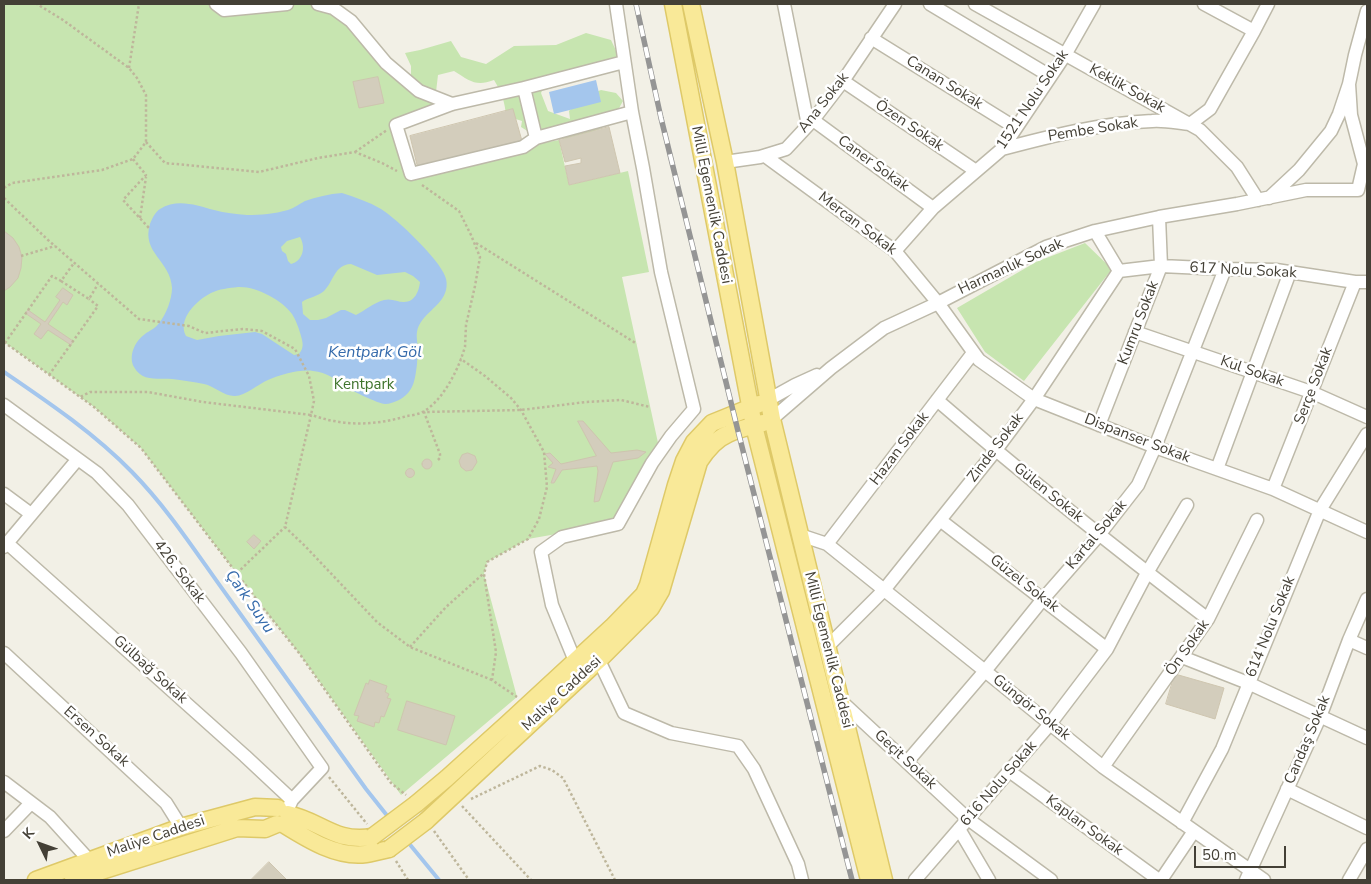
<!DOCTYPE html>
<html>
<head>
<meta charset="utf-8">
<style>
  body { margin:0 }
  #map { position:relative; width:1371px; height:884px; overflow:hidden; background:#f2f0e6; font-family:"Nunito Sans",sans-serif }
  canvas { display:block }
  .frame { position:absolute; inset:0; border:5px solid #444036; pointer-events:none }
  .north { position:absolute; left:15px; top:819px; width:50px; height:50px; -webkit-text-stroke:4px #fff; paint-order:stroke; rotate:312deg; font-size:14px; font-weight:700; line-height:20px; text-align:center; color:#444036 }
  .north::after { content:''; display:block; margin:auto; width:18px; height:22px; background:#444036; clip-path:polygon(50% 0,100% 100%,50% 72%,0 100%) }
  .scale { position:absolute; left:1194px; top:846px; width:92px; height:22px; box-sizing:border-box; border:2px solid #444036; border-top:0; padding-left:6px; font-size:15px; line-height:18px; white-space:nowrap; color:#444036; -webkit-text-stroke:4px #fff; paint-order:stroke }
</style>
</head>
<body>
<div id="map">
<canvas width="1371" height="884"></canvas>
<div class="frame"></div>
<div class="north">K</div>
<div class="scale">50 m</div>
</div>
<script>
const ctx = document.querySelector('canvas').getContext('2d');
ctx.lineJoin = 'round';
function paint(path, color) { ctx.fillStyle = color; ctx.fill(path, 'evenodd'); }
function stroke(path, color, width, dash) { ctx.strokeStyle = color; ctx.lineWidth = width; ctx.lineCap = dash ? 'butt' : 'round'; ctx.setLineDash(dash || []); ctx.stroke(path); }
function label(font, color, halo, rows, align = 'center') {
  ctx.font = font + ' "Nunito Sans",sans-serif'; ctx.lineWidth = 5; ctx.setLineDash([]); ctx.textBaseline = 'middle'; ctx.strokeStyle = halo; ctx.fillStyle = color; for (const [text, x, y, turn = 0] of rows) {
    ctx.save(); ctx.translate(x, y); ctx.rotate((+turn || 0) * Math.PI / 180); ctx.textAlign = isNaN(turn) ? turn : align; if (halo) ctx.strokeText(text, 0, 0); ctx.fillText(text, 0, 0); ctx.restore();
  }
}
paint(new Path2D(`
  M4 4H318L333 8 411 80V66L405 53 420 50 451 41 461 57 486 64 514 46 556 45 586 33 611 40 619 57 547 79 541 93 548 111 570 119 569 111 580 98 601 90 616 93 623 101 618 110 595 115V118L607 124 600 129 571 140 529 132 521 127 522 121 506 116C505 102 501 91 494 80 476 87 470 81 454 71L438 75 436 92 452 104 396 125 412 174 523 147 559 140 569 185 628 171 649 272 622 277 660 452 619 523 528 539 487 562 484 574 517 697 401 795 299 653 264 609 141 448 94 407 4 342Z
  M1085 243 1112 269 1024 381 985 352 957 308 1036 262Z`), '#c7e5b0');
paint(new Path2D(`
  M596 80 601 102 554 114 549 92Z
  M342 193C355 197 369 202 381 209 397 219 439 259 445 276 447 280 447 286 446 290 442 307 420 314 417 332 416 338 418 344 418 351 418 355 417 360 417 364 415 380 414 392 399 400 394 402 390 404 385 404 377 403 354 392 347 387 336 380 327 372 313 371 300 369 280 375 268 380 258 384 244 397 234 396 224 396 214 386 204 384 194 382 182 380 172 379 158 378 142 382 134 367 128 356 135 341 145 334 149 331 156 328 159 323 166 315 172 299 172 288 171 261 141 253 150 224 152 219 155 212 160 209 177 198 196 205 214 210 225 213 236 214 247 215 261 215 274 214 288 210 294 208 299 204 305 201 316 197 329 194 342 193ZM300 237C306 247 303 261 291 264L288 261 286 254 282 251 281 247 287 241ZM351 264 377 275 405 272 413 276 420 282C419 291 415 302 404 302 397 302 392 298 384 300 373 303 366 310 356 315L345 310H341L326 318 318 320H310L303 314 302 302C309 297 317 297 324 291 334 281 334 265 351 264ZM238 287C256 286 282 300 292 314 296 320 299 329 301 336 303 343 304 348 299 354L294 355 262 334 255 332 219 336 197 340 186 336C177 319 197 300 211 293 219 289 229 288 238 287Z`), '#a4c6ed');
stroke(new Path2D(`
  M4 372C48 402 94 433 132 472 171 512 198 556 231 601 276 664 321 726 366 789L389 818
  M407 841 439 880`), '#a4c6ed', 4);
const building = new Path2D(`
  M378 77 384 103 359 108 353 82Z
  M513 109 522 141 418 169 410 136Z
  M609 127 620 173 569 185 565 166 581 163V158L565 162 559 140Z
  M4 231 13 238 19 247 22 257 21 268 18 278 10 287 4 291Z
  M63 288 73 295 67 305 63 302 48 324 73 341 71 345 48 330 41 339 34 334 41 324 25 313 28 310 45 322 60 300 56 297Z
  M578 421H583L611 453 637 450 646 452 638 458 613 462 599 501 594 502 598 471 597 466 562 470 554 483H551L556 469 548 467 553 463 545 454 550 453 561 464 596 456Z
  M468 453 475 456 477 462 472 470 466 471 461 467 459 461 462 455Z
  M422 464a5 5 0 1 1 10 0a5 5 0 1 1-10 0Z
  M405.5 473a4.5 4.5 0 1 1 9 0a4.5 4.5 0 1 1-9 0Z
  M254 535 261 541 254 549 247 542Z
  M1175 674 1224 688 1215 719 1166 704Z
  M370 680 387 686 385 692 389 694 387 698 391 699 384 717 381 716 379 723 375 722 374 727 357 721 359 716 354 715 366 683 368 684Z
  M407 701 455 716 446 745 398 730Z
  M269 862 287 880H251Z`);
paint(building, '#d3cdbc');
stroke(building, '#cec5af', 1);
const minor = new Path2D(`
  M216 4 224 10 287 4
  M318 4 333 8 351 21 386 63 419 91 452 104
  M784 4 808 125
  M930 4 1050 76
  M975 4 1200 130 1237 167 1258 200
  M1204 4 1254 31
  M871 38 1016 128
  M624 62 524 88 536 138 632 112
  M843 81 976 171
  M524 88 452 104 396 125 411 174 523 147 536 138
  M813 120 933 208
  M1002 149C1051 136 1102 123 1152 121 1165 120 1178 123 1190 124L1210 109 1254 31 1268 4
  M765 156 895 251 938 303 979 360 1034 399 1155 447 1273 489 1367 532
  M725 162 760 157 786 149 813 120 843 81 895 4
  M1269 198 1299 170 1331 131 1339 114 1349 84 1355 55 1367 11
  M895 251 933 208 1002 149 1065 55 1094 4
  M1119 271 1161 266 1225 269 1276 270 1355 282H1367
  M1135 332 1311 392 1367 417
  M768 400 795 385 817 375
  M937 400C1025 476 1116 549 1208 619
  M4 405 97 473 128 505 241 653 322 768 292 800 287 811
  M772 419 831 368 884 328 938 303 1046 247 1095 231 1159 217 1237 204 1306 190H1358L1364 164 1351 115 1349 84
  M1099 425 1161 266 1159 217
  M1217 469 1290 272
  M1273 489 1355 282
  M4 494 31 514
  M940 520 1107 649
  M800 535 827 544 985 671 1103 767 1264 880
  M7 543 245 756 292 800
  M827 544 973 353
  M4 547 77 460
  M1349 640 1367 648
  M827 647 884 590 996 450 1034 399 1119 271 1095 231
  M595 652 624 713 671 733 738 746 754 769 798 864 802 880
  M4 653 166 803 181 827
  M1182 657 1248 683 1367 738
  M575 661 552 605 541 552 562 537 618 524 652 463 671 436 694 409 661 272 643 168 632 112 616 4
  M842 702 968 819 1051 880
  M907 762 985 671 1043 599 1099 535 1138 485 1155 447 1225 269
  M1103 767 1208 619 1257 520
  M1009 771 1159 880
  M4 782 50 817 89 860
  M1287 789 1367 828
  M1182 823 1222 749 1320 510 1367 434
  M959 829 989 880
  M4 831 31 803
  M915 880 1050 724 1107 649 1147 573 1187 505
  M1161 880 1194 831
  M1246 880 1320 717 1349 640 1367 599
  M1349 880 1367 849`);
const major = new Path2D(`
  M673 4 754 426 869 880
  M691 4 725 162 772 419 884 880
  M416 804 447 778 508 723 612 627 644 594 648 585 676 485 684 461 694 442 712 423 759 404
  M288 814C321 821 334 843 372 837
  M426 821 599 660 651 608 661 591 699 462C706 451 716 439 728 434 737 429 753 426 763 423
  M283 824C307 839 337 858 366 854 373 853 381 851 389 849
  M36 880 181 827 255 807 278 808
  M73 880 237 828 265 829 277 824`);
stroke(minor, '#bdb9a9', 15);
stroke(major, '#dec968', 19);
stroke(new Path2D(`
  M129 68 139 4
  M146 142 165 163 259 172 318 158 355 152 382 163 397 171
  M355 152 387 130
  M133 159 146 175 123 200 149 228
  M422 185 459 211 471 235 480 257 475 286 466 325 465 347 461 359
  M4 188 12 183 102 170 133 159 146 142V95L137 78 129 68 63 20 37 4
  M4 198 48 240 139 319 189 326 205 333 243 329 262 331 295 349 309 376 314 401 311 415 203 402 148 392H90L80 397
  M140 218 146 177
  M476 243 637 344
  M21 256 55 246
  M61 281 89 299 98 284
  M4 342 94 407 141 448 264 609 299 653 391 783 406 795
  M5 343 52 276 61 281 74 263
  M49 375 98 306 89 299
  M438 460 440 458V454L424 412 521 410 586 402 621 400 650 407
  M237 573 285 527
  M410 647 446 607 483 574
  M492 680 410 647 377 622 305 546 285 527 311 415C319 417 326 420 334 421 358 426 384 423 407 416 413 415 421 414 426 410 442 399 454 377 461 359L485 376 511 398 521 410 544 452 547 487 539 519 528 539 487 562 484 574 496 652 492 680 517 697
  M329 777 367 824
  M471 799 540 766 552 770 563 778 615 880
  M462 806 531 880
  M434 831 469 880
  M396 861 408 880`), '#beb69b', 2.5, [2.5, 2.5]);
stroke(minor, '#fff', 12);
stroke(major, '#f9e998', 16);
const rail = new Path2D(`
  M636 4 661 118 738 431 852 880`);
stroke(rail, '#959595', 5.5);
stroke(rail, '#fff', 4, [11]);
const majorBridge = new Path2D(`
  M372 837 416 804
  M389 849 426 821`);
stroke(majorBridge, '#dec968', 19, []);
stroke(majorBridge, '#f9e998', 16);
label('15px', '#444036', '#fff', [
  ["Canan Sokak",944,83,32],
  ["Keklik Sokak",1127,89,29],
  ["1521 Nolu Sokak",1033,100,-56],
  ["Ana Sokak",824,103,-52],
  ["Özen Sokak",909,126,34],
  ["Pembe Sokak",1093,130,-9],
  ["Caner Sokak",873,164,36],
  ["Milli Egemenlik Caddesi",711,205,79],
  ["Mercan Sokak",857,224,37],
  ["Harmanlık Sokak",1011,267,-25],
  ["617 Nolu Sokak",1243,271,3],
  ["Kumru Sokak",1139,323,-69],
  ["Kul Sokak",1252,372,19],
  ["Serçe Sokak",1314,386,-69],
  ["Dispanser Sokak",1137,439,21],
  ["Zinde Sokak",996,448,-53],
  ["Hazan Sokak",900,449,-53],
  ["Gülen Sokak",1048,493,39],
  ["Kartal Sokak",1097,535,-50],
  ["426. Sokak",179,572,53],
  ["Güzel Sokak",1024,584,38],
  ["614 Nolu Sokak",1271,627,-68],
  ["Ön Sokak",1188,648,-55],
  ["Milli Egemenlik Caddesi",828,650,76],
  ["Gülbağ Sokak",150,670,42],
  ["Maliye Caddesi",562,694,-43],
  ["Güngör Sokak",1031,708,39],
  ["Ersen Sokak",96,737,42],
  ["Candaş Sokak",1308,740,-67],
  ["Geçit Sokak",905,760,43],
  ["616 Nolu Sokak",999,784,-49],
  ["Kaplan Sokak",1084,826,36],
  ["Maliye Caddesi",156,837,-19]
]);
label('15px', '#3e732c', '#fff', [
  ["Kentpark",364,385]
]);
label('italic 16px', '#346aab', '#fff', [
  ["Kentpark Göl",375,353],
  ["Çark Suyu",249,602,55]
]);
</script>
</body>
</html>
